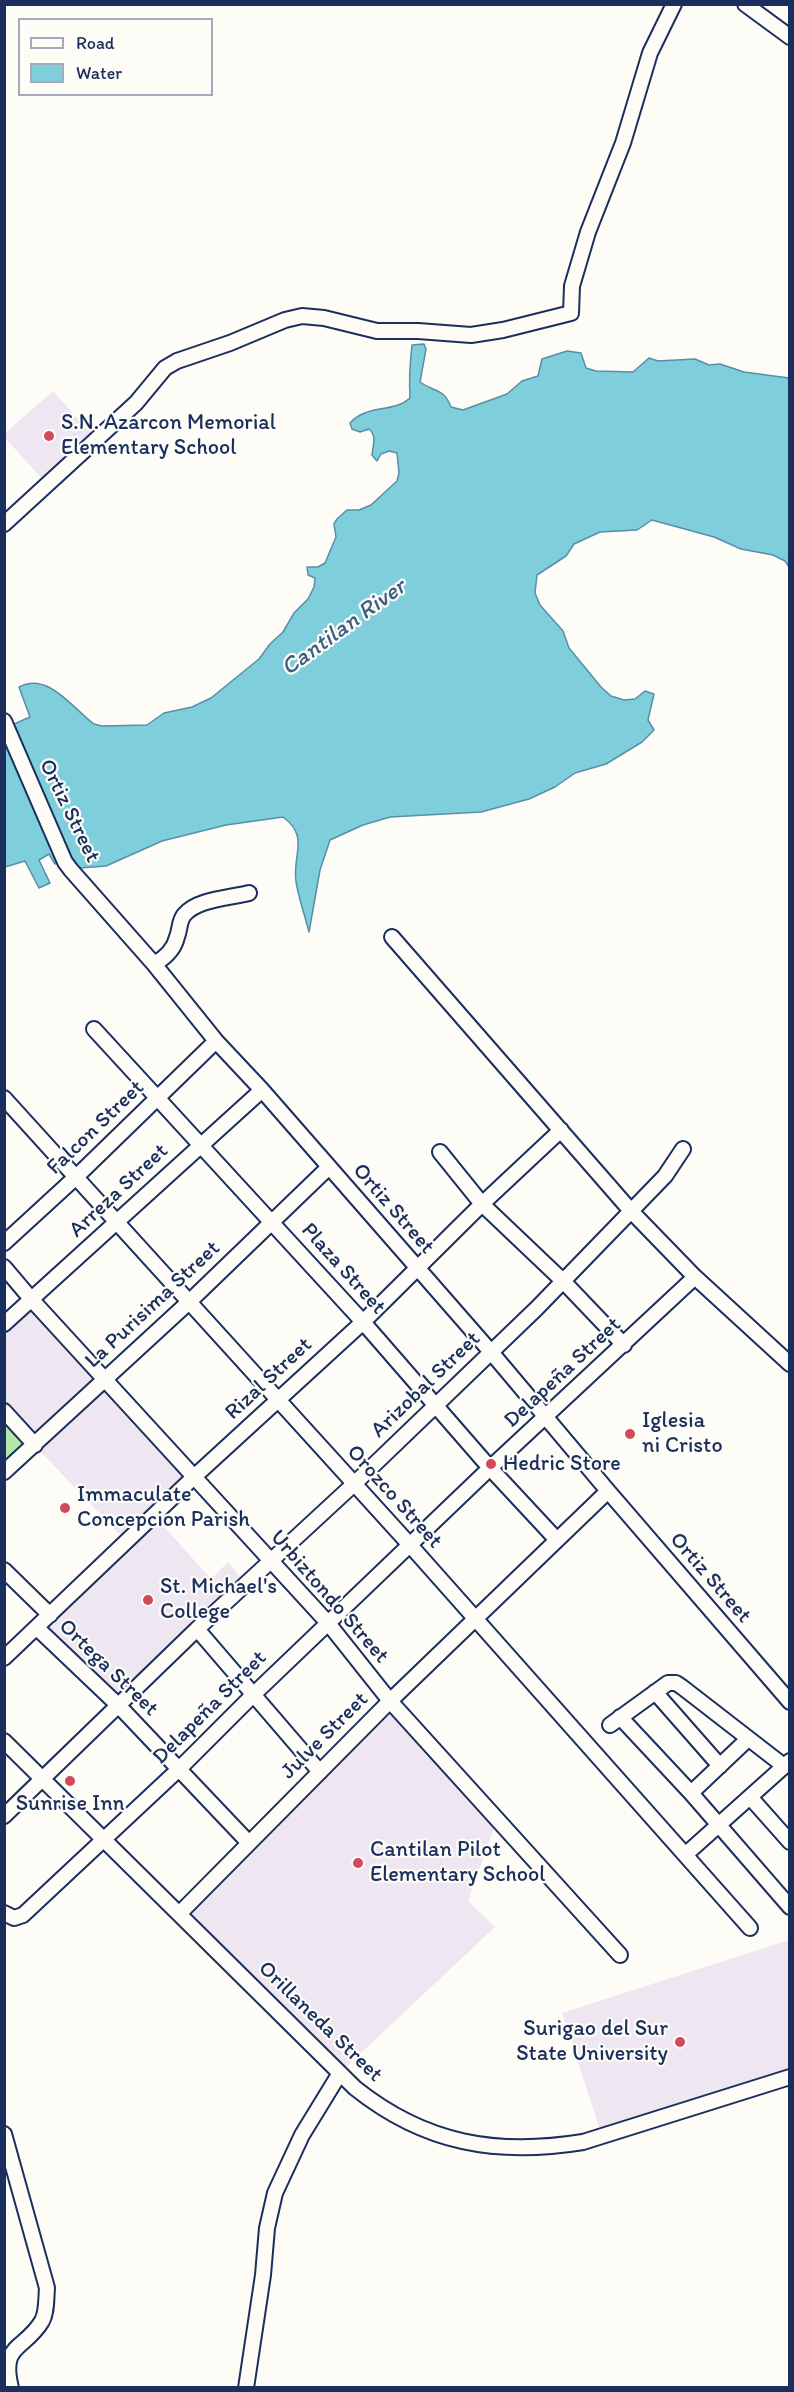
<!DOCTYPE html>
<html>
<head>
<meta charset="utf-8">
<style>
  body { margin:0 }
  #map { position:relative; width:794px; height:2392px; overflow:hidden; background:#fdfcf7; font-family:Itim,sans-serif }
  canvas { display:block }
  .frame { position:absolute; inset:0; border:6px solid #1b2f5e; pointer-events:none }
  .legend { position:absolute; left:18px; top:18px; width:195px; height:78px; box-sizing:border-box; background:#fdfcf7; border:2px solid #a3aaba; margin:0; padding:8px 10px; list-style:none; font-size:18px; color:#1b2f5e }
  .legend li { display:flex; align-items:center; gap:12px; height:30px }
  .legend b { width:30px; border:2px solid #a3aaba }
</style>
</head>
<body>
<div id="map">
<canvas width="794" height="2392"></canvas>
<div class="frame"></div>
<ul class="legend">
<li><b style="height:8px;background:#fdfcf7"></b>Road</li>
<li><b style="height:16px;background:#7fcedb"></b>Water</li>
</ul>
</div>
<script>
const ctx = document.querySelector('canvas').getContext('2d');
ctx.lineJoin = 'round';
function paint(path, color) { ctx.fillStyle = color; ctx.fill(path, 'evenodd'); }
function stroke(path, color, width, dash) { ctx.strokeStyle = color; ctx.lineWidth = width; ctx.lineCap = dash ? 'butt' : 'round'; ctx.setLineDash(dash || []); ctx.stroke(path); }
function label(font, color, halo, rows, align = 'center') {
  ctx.font = font + ' Itim,sans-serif'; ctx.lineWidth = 4.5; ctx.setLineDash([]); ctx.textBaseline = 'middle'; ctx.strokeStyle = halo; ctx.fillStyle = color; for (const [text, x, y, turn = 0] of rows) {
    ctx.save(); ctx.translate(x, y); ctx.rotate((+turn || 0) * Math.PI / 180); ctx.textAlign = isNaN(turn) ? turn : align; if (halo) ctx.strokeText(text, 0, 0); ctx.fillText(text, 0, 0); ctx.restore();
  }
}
paint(new Path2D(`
  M53 391 94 437 45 482 5 438 4 434Z
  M30 1308 96 1380 36 1437 5 1402V1331Z
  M104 1389 188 1477 123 1538 39 1450Z
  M159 1521 211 1579 228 1562 243 1580 118 1700 46 1631 51 1619Z
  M390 1707 495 1825 468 1901 495 1927 346 2067 187 1909Z
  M789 1940V2071L601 2133 562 2013Z`), '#eee6f0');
paint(new Path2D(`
  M5 1420 27 1444 5 1464Z`), '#b5e7a7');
const water = new Path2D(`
  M424 344 426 349 420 382C435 393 443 387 451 407L463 410 507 394 522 381 538 376 542 359 567 351 581 353 586 368 596 371 633 372 649 358 658 361 695 359 709 365 720 364 744 372 789 378V567L785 561 773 555 741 549 714 537 652 520 637 530 600 532 574 544 566 556 537 575 535 593 540 605 563 631 569 648 601 687 611 696 624 700 635 699 645 691 654 694 648 720 654 730 642 742 606 764 575 773 555 787 529 799 481 812 390 817 363 825 330 840 320 870 309 932C305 916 299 899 296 882 292 854 310 837 283 817L226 825 162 841 106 866 79 868 70 859 55 864 49 854 39 860 50 883 39 888 25 861 5 867V728L30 717 19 687C48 671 73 709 94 724L102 726 147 725 164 713 192 707 211 698 259 659 270 644 283 632 294 613 308 599 314 587 315 578 308 575 307 567H318L325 563 336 537 334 524 337 519 347 510H359L371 505 397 481 399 473 397 453 389 451 381 454 377 461 372 455C373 445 377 436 369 429L360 432 352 429 350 423C367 404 394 413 410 398 409 380 410 362 412 345Z`);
paint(water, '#7fcedb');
stroke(water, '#578ea9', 1.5);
const minor = new Path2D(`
  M745 4 790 37
  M4 524 136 403 165 368 177 361 230 343 285 320 302 316 324 318 377 331H418L471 335 503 330 571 313 572 286 588 232 623 143 650 53 674 4
  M4 721 65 862 71 870 154 964 216 1041 262 1090 491 1352 608 1491 790 1702
  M392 937 631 1211 695 1277 790 1364
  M154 964C165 958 174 950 177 937 180 930 179 921 184 915 197 899 230 898 249 893
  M94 1029 363 1322 490 1468 557 1540
  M4 1098 410 1545 750 1928
  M440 1152 482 1204 563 1281 624 1345
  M4 1243 76 1177 216 1041
  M4 1267 32 1300 328 1623 390 1701 620 1955
  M4 1324 262 1090
  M4 1411 35 1445
  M4 1472 190 1301 329 1167
  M4 1570 50 1615
  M37 1628 119 1706 249 1843
  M197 1629 320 1772
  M4 1658 195 1476 363 1322 482 1204 561 1130
  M655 1692 720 1766
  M620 1717 691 1793 790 1907
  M610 1725 668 1683H676L682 1687 784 1766
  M4 1741 355 2088C425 2144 497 2156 583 2142L790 2077
  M691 1793 748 1739
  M750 1797 790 1842
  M4 1816 197 1629 354 1484 537 1308 665 1176 683 1149
  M685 1855 790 1761
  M4 1913 14 1918 23 1915 179 1769 254 1694 490 1468 695 1277
  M179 1914 390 1701 608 1491
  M4 2134 47 2288C46 2299 47 2312 42 2321 24 2351 0 2343 11 2388
  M246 2388 263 2275 267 2228 275 2193 302 2135 340 2073`);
stroke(minor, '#1b2f5e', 18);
stroke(minor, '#fdfcf7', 14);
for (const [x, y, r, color] of [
  [49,436,6,"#d1495b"],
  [630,1434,6,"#d1495b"],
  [491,1464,6,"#d1495b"],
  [65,1508,6,"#d1495b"],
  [148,1600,6,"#d1495b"],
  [70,1781,6,"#d1495b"],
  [358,1863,6,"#d1495b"],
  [680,2042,6,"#d1495b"]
]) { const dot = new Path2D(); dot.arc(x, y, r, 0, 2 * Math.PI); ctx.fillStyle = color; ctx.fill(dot); stroke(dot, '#fdfcf7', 2); }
label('22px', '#1b2f5e', '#fdfcf7', [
  ["S.N. Azarcon Memorial",61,423],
  ["Elementary School",61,448],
  ["Iglesia",642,1421],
  ["ni Cristo",642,1446],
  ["Hedric Store",503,1464],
  ["Immaculate",77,1495],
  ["Concepcion Parish",77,1520],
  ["St. Michael's",160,1587],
  ["College",160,1612],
  ["Sunrise Inn",70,1804,"center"],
  ["Cantilan Pilot",370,1850],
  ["Elementary School",370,1875],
  ["Surigao del Sur",668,2029,"right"],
  ["State University",668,2054,"right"]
], 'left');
label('22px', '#1b2f5e', '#fdfcf7', [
  ["Ortiz Street",69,811,64],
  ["Falcon Street",96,1128,-44],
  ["Arreza Street",119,1191,-43],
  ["Ortiz Street",393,1209,49],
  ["Plaza Street",343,1269,48],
  ["La Purisima Street",153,1305,-43],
  ["Delapeña Street",563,1373,-43],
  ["Rizal Street",269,1379,-43],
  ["Arizobal Street",426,1385,-44],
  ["Orozco Street",394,1497,48],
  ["Ortiz Street",710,1578,49],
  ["Urbiztondo Street",329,1597,49],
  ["Ortega Street",108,1668,44],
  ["Delapeña Street",210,1708,-45],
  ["Julve Street",325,1736,-45],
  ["Orillaneda Street",320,2022,44]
]);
label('italic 24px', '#395f84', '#fdfcf7', [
  ["Cantilan River",344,628,-36]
]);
</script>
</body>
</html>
